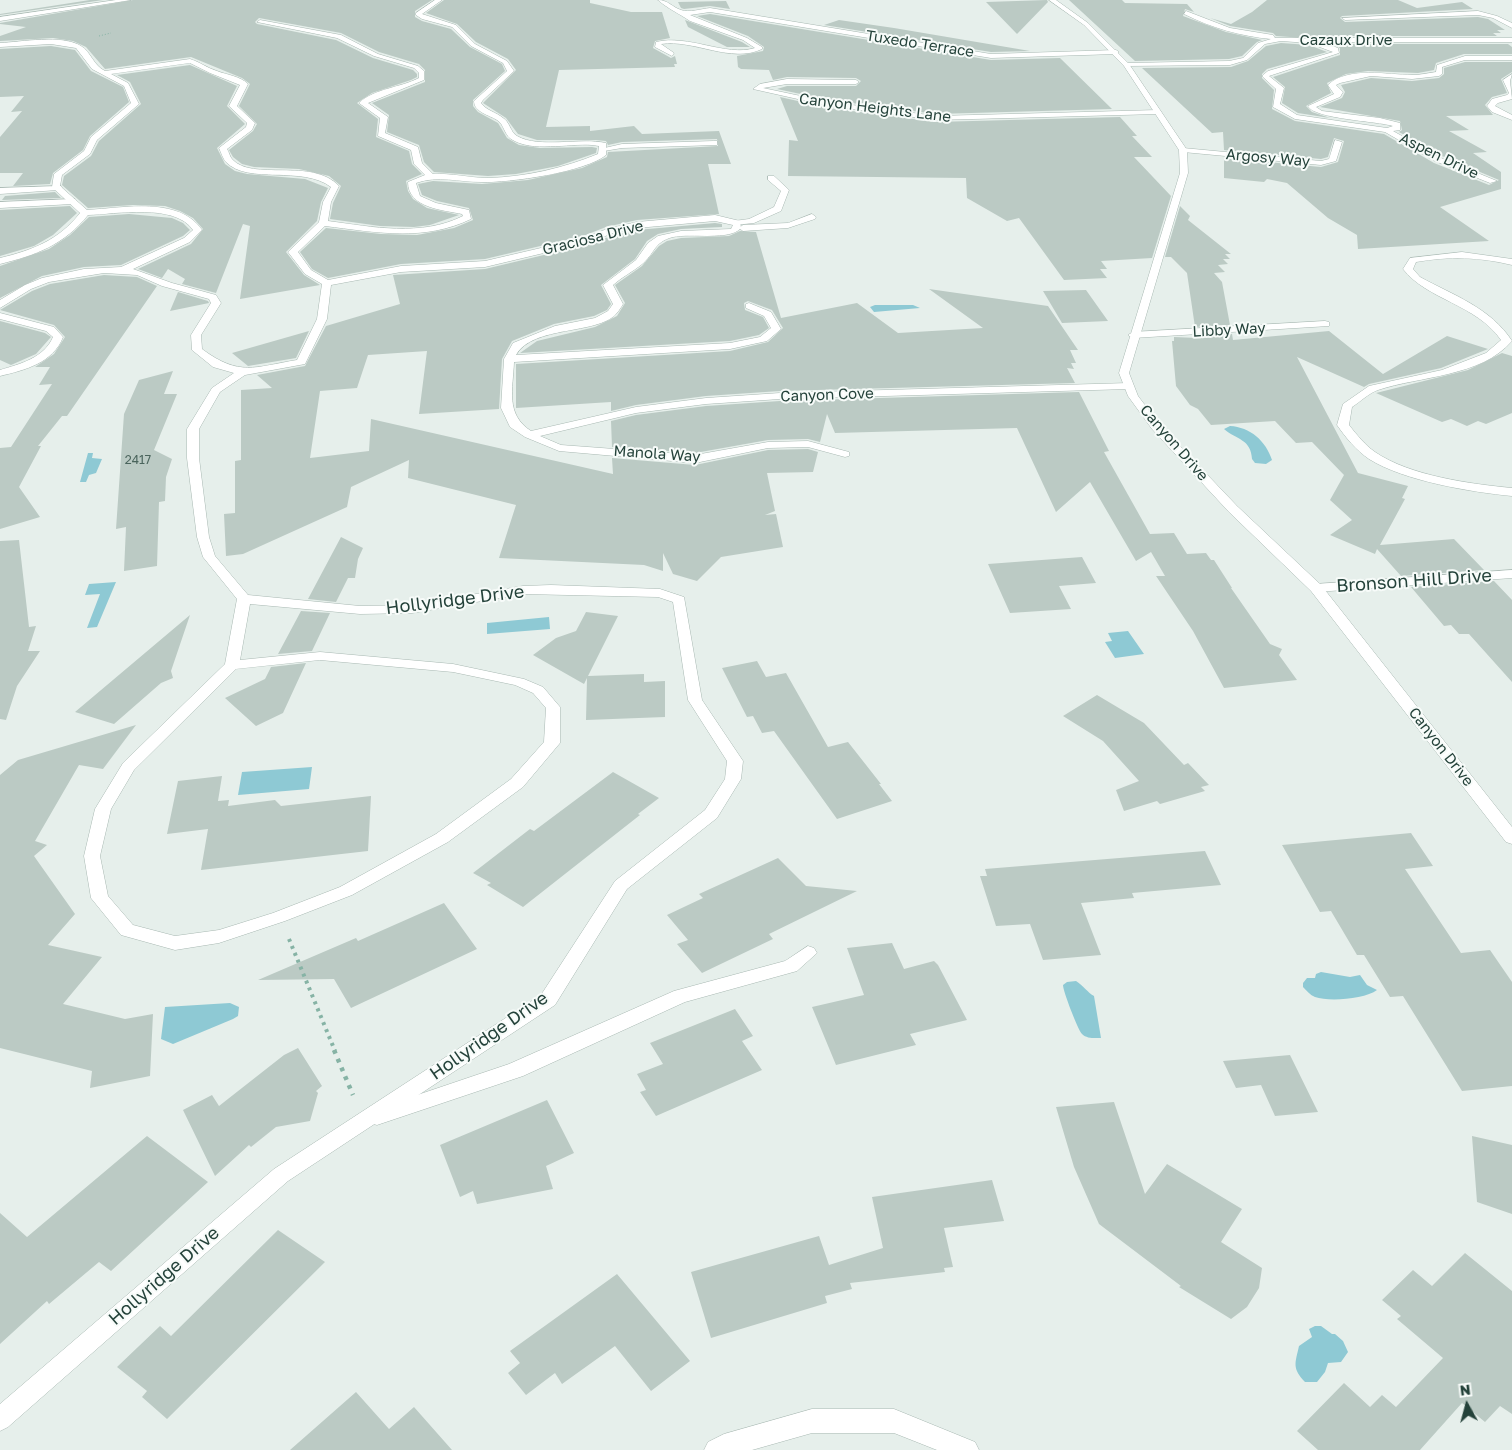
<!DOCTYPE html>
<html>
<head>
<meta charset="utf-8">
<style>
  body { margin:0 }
  #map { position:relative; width:1512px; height:1450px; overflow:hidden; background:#e6efeb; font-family:"Golos Text",sans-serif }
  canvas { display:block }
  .north { position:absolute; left:1442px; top:1380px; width:50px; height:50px; -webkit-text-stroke:4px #f7fbf9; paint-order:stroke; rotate:353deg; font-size:14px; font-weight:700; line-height:20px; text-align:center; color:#24423a }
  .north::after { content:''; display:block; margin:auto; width:18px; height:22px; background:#24423a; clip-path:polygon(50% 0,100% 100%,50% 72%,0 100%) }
</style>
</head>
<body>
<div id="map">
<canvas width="1512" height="1450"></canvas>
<div class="north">N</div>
</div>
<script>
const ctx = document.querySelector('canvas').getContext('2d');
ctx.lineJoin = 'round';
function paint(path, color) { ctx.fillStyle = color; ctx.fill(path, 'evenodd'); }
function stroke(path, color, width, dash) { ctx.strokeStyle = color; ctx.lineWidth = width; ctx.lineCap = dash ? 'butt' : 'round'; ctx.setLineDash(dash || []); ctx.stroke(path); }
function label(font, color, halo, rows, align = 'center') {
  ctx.font = font + ' "Golos Text",sans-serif'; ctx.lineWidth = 4; ctx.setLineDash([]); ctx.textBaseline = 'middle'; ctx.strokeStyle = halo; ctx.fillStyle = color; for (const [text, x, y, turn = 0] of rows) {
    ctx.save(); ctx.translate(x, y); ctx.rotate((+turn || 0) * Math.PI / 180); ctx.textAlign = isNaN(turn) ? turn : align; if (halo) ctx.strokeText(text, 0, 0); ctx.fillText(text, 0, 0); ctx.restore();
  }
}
paint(new Path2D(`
  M875 305H913L920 308 874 312 870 307Z
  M1230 426C1250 427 1266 441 1272 460L1266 464 1255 463 1252 459C1251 439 1237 440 1224 429Z
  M88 453H93L92 458 102 459 96 473 89 475 86 482H80Z
  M116 582 97 627 87 628 100 594 85 595 89 584Z
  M549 617 550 629 487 634V623Z
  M1128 631 1144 654 1115 658 1105 642 1112 641 1108 633Z
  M312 767 309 789 238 795 242 772Z
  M1321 972 1350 977 1360 975 1367 985 1377 990C1365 999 1329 1002 1315 997 1310 995 1307 991 1303 987V983L1307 978H1315L1316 974Z
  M1076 981C1084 986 1087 992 1094 996L1101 1038C1095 1038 1087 1039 1082 1034 1078 1030 1063 991 1063 985L1067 982Z
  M230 1003 239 1007 238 1016 233 1019 173 1044 161 1039 165 1007Z
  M1315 1326H1321L1332 1334H1335L1343 1341 1348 1352 1341 1362 1328 1363 1325 1372 1317 1382H1305C1292 1368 1295 1364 1299 1346L1312 1337 1309 1329Z`), '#8ec9d4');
paint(new Path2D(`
  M90 0H103L0 15V14Z
  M133 0H432L415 11V17L422 21 451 29 470 47 502 64 505 71 473 100V106L478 112 498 123 507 138 519 145 540 148 592 147 597 148 596 153 558 166 516 174 488 176 434 172 424 162 419 145 387 132 389 115 372 103 425 82V70L419 64 379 52 341 33 259 18 255 22 257 24 336 40 373 58 413 70 417 74V77L411 80 372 93 357 103 378 119 376 137 409 151 412 164 422 174 406 181 408 191 413 199 427 208 459 215 430 225 414 227 380 226 330 219 333 203 341 186 329 176 299 169 254 167 242 164 233 157 229 150 253 131 257 124 239 106 250 84 242 78 191 57 105 69 86 47 73 41 53 38 0 41V36L26 27 0 24V23Z
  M444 0H590V3L631 12H662L670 38 655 41 653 48 671 58 675 56 677 64H674L675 67 559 70 546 127 590 126V131L634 126 642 134 719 131 731 164H708L719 214 637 220 606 227 583 236 485 259 401 264 328 278 312 269 300 252 326 228 381 234 417 235 454 228 473 220 469 208 437 201 422 195 418 184 433 181 482 184 528 180 582 168 607 157 608 152 718 146 717 139 622 142 608 145 606 141 596 140H537L518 134 506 118 483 103 516 70 508 59 476 42 457 24 426 13Z
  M1047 0 1048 2 1017 34 986 2Z
  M1069 0H1122L1125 3 1187 4 1194 12 1185 9 1183 16 1226 32 1262 40 1257 42 1242 56 1229 59 1135 61Z
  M1267 0H1398L1417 8 1462 2 1473 9 1342 16 1340 18 1345 22 1478 17 1488 19 1505 30H1497L1501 33H1493L1497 36H1321L1318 39 1276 36 1273 33 1230 26 1210 18 1231 24 1252 12Z
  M726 1 730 9 710 6 684 9 681 8 678 2Z
  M710 14 991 60 1060 58 1112 109 936 114 829 100 777 89 787 86H856L861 81 856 78 787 77 773 80 769 70 741 69 738 67 737 56 763 51 764 47 748 36 697 16Z
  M685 20 742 42 750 47H727L688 27Z
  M839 20 894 28 1030 51 991 52 824 25Z
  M1281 43 1309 45 1327 52 1267 69 1262 74V78L1274 90 1272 109 1295 121 1384 134 1434 163 1489 185 1499 180 1442 156 1399 132 1402 130 1400 121 1320 107 1342 98 1345 92 1341 85 1371 78 1412 81 1439 78 1444 74V68L1465 62H1512V72L1501 79 1507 93 1492 97 1485 105 1493 115 1446 116 1469 130 1449 131 1487 152 1473 153 1501 172V189L1440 207 1489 241 1358 249 1357 235 1328 218 1287 183 1267 179 1264 182 1224 178V158L1321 167 1338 162 1344 141 1334 138 1328 157 1321 159 1224 150 1223 132 1212 133 1142 68 1231 67 1248 61 1266 46Z
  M1332 44H1508L1512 47V54H1464L1436 63 1434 70 1418 73 1368 71 1346 74 1327 83 1331 93 1306 106 1312 112 1330 118 1298 113 1282 103 1285 87 1273 77 1340 55V48Z
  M51 46 75 50 91 71 123 87 129 102 90 136 83 150 53 173 50 184 13 186 23 173H0V137L22 111 11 112 24 96 0 97V49Z
  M190 65 237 86 227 106 245 124 217 148 225 164 235 171 247 174 305 179 328 188 321 202 317 221 286 252 304 275 320 285 240 299 250 226 243 224 216 293 182 284 185 279 168 269 162 278 138 269 191 244 203 229 193 218 180 211 165 206 133 205 88 208 62 185 64 176 91 156 99 141 141 104 130 82 117 75Z
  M780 97 829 108 936 122 1120 117 1137 136H1132L1152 157H1134L1171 196 1152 258 1101 261 1107 269H1100L1107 278 1064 280 1019 218 1007 221 967 198 966 178 788 176 789 140 798 141Z
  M55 192 61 198 2 200 5 196Z
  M70 206 77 213 53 235 34 246 0 256V210Z
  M1180 206 1190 216 1188 220 1231 254H1225L1230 259H1223L1228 264 1218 265 1225 272 1214 273 1222 282 1230 325 1195 327 1187 273 1171 257H1165Z
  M129 214 172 218 183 223 190 230 183 236 121 265 84 267 42 276 0 298V266L49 249 70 235 89 217Z
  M715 223 722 224V227L681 229 658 234 647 241 635 259 601 285 611 304 607 310 594 316 554 324 512 341 502 359 499 409 419 414 427 351 368 355 357 388 320 391 310 458 369 451 371 419 613 474 612 458 695 465 768 450 808 449 818 452 813 472 767 473 775 511 765 515 776 514 783 547 721 557 697 581 673 574 663 553V571L644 565 499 558 516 505 408 478 409 460 351 487 347 507 243 554 226 556 224 514 235 513V461L241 460V390L272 388 257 375 305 366 326 326 400 304 393 275 485 269 590 244 614 235 637 230Z
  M740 231 756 232 781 318 857 303 898 333 983 328 929 289 1048 306 1078 350H1070L1076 363H1071L1074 369 1067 368 1075 383 780 391 706 396 636 405 611 411V402L516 408V364L730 351 768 342 783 328 772 310 748 301 744 303 745 310 763 317 769 328 759 335 730 341 520 353 537 341 595 327 617 316 625 303 615 285 642 266 659 246 667 241 681 238 729 236Z
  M104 275 137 277 157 286 67 416H62L38 446H41L19 487 40 517 0 529V448L11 447 52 384 39 385 50 367H35L54 354 65 337 54 325 0 310 32 291 50 284Z
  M1086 290 1108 321 1062 323 1043 291Z
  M178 292 208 301 209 303 170 311Z
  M0 321 45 333 51 337 36 354 11 365 0 360Z
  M309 331 296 358 248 366 232 353Z
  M1329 331 1383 374 1447 336 1488 349 1441 368 1369 384 1364 387 1297 357 1358 473 1408 486 1402 498 1405 499 1380 545 1454 539 1484 570 1401 576 1377 549 1375 554 1330 535 1352 520 1330 500 1344 475 1312 442 1296 443 1275 421 1211 425 1198 409 1190 405 1176 386 1172 341H1174V337L1197 338 1196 336 1232 334 1233 340Z
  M1502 353 1512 356V413L1486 424 1478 421 1467 426 1451 419 1442 422 1376 393 1468 370Z
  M173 371 164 394H177L154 450 172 459 166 477 165 501 159 502 157 566 124 571 126 527 116 529 124 414 139 380Z
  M1079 392 1109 451 1104 452 1150 534 1174 533 1187 554 1206 553 1211 560H1214L1232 588H1231L1270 644 1282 649 1279 655 1297 680 1224 688 1193 631 1156 576H1165L1151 552 1136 561 1090 482 1056 512 1017 428 835 433 827 414 820 442 808 439 768 440 695 453 612 447 611 421 636 415 706 406 780 401Z
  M341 537 363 548 358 559 355 578H348L336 602 308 599Z
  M19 540 29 627 36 626 28 651H40L17 686 6 720 0 719V541Z
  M1082 557 1096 583 1059 586 1071 609 1010 613 988 564Z
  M1494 581 1512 600V682L1469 634H1459L1451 625 1444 626 1411 587Z
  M301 611 330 613 312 651 278 654Z
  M586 612 618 616 588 676 644 674V682L665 681V717L586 720 587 678 584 684 533 655 556 638 576 631Z
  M190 615 171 671 173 678 161 683 114 724 75 712Z
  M757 661 766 677 786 673 828 747 848 742 881 784H879L892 801 837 819 774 731 762 733 753 716 747 717 722 668Z
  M306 663 283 713 256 726 225 698 265 679 271 667Z
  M1097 695 1144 723 1184 765 1188 763 1209 785 1201 787 1205 791 1160 804 1157 801 1124 811 1116 790 1139 781 1103 741 1063 716Z
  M136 725 103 769 79 765 35 841 47 845 34 856 75 914 48 945 102 957 63 1004 125 1019 153 1014 150 1076 90 1088 92 1071 0 1048V775L18 760Z
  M613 772 659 798 638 814 640 815 523 907 487 885 491 883 473 873 530 829 534 831Z
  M222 776 218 801 229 800 228 806 275 800 281 806 371 796 368 851 201 870 208 829 167 834 178 781Z
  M1411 833 1433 866 1405 869 1461 953 1490 950 1512 982V1086L1462 1091 1403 996 1390 997 1364 955H1357L1331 911 1320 912 1282 845Z
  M1205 851 1221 885 1132 893 1134 898 1081 903 1101 955 1043 960 1030 924 996 926 980 876H987L985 869Z
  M778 858 806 886 857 891 769 934 773 939 702 973 677 944 688 940 667 915 703 898 699 894Z
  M444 903 477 949 351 1008 334 979 258 980 356 938 358 941Z
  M892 943 904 969 934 961 938 965 967 1020 910 1034 916 1045 836 1065 812 1007 864 995 847 948Z
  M735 1009 753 1036 742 1041 762 1070 656 1116 640 1092 646 1090 637 1074 663 1064 650 1043Z
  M298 1048 322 1086 316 1091 318 1093 310 1121 276 1127 251 1147 249 1145 215 1176 183 1110 212 1095 219 1106 284 1055Z
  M1290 1055 1318 1112 1275 1116 1261 1085 1236 1088 1223 1061Z
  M547 1100 574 1153 546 1166 553 1189 477 1204 473 1191 460 1197 440 1145Z
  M1114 1102 1145 1194 1167 1164 1242 1209 1221 1242 1262 1268 1259 1288 1247 1307 1231 1319 1179 1287 1181 1286 1099 1224 1074 1167 1056 1107Z
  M147 1136 208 1182 111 1271 99 1262 49 1304 47 1301 0 1344V1213L27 1237Z
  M1472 1136 1512 1145V1214L1477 1202Z
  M992 1180 1004 1221 944 1228 953 1267 944 1268 945 1272 850 1283 852 1289 825 1296 827 1303 711 1338 691 1272 819 1236 829 1265 883 1248 872 1197Z
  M278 1230 325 1262 167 1419 142 1397 147 1391 117 1367 160 1326 171 1336Z
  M1465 1253 1512 1291V1414L1500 1406 1485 1422 1462 1403 1420 1450H1318L1297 1431 1344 1383 1370 1407 1382 1395 1396 1407 1443 1358 1397 1319 1401 1316 1382 1300 1413 1270 1432 1286Z
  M617 1274 690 1361 651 1391 615 1346 562 1384 555 1373 526 1395 508 1373 520 1363 510 1351Z
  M356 1392 389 1429 414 1407 452 1450H290Z`), '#bbcac4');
const service = new Path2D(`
  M714 141H717V145L622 148 604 151 600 149 622 144Z
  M768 176H774L789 190 781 211 754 223 734 225V221L749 219 774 207 781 191 768 180Z
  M61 186 62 188 58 190 0 194V188Z
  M75 199 76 201 72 204 0 208V202Z
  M812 214 816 217 815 219 788 228 743 231 739 228 743 225 788 223Z
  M808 946 814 948 817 953 797 971 685 1002 523 1076 377 1125 370 1123 367 1117 370 1111 509 1064 674 991 785 961Z`);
const minor = new Path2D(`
  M116 0H131L0 21V17Z
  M435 0H442L422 14 456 25 475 44 507 61 514 71 483 100 481 103C487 111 496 112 503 118 510 122 510 132 517 136 540 149 579 137 606 143V155C586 172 508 183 482 182 459 182 438 175 416 183L420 196 436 203 469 210 471 219C424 242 375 232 325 226L298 252 311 270 328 280 401 266 485 261 584 238 607 229 637 222 715 215 740 221 741 228C730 241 691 233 673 237 653 242 655 254 641 265 632 272 622 277 613 285L623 304C621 307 619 311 616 314 597 335 533 325 516 355L730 343 760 337 771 328 764 316 746 308V304L749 303 771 312 781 329 767 341 730 349 514 362C513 389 505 414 531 431L636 407 706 398 780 393 1129 383 1134 386 1129 389 780 399 706 404 636 413 540 436 561 445 695 455 768 442 808 441 849 452V456L845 457 808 447 768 448 695 463 559 451 525 437 510 427 501 408 504 359 513 343 555 326 595 318 608 311 613 304 603 285 636 260 648 243 658 236 681 231 731 229 733 225 715 221 637 228 613 233 590 242 485 267 401 272 331 285 327 319 305 364 245 375 220 392 199 429V458L209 537 215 556 248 595 360 606 412 605 523 586 551 585 660 589 684 597 702 700 743 761 741 779 717 818 627 889 555 1005 288 1181 8 1427 0 1431V1404L274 1169 541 995 615 881 705 810 725 779 727 761 688 700 673 602 658 597 523 594 412 613 360 614 250 604 240 660 320 652 453 664 524 679 543 687 560 707V743L523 787 448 842 352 895 285 921 219 943 175 950 121 935 91 898 84 856 95 809 123 763 225 664 237 599 203 557 197 537 187 458V429L212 388 234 373 213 367 192 350 191 335 211 303 209 299 162 286 137 275 104 273 49 282 31 289 0 308V300L25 285 42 278 84 269 121 267 184 238 193 230C175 203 116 214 88 215 64 245 36 255 0 264V258C33 250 59 240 80 213L52 187 54 174 84 151 91 137 131 103 124 86 92 69 76 48 51 44 0 47V43C21 42 62 34 81 46 91 52 93 65 105 71L190 59C200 62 207 68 217 71 227 75 240 76 248 84L237 106 255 123 252 130 227 149C229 152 230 157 232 159 252 182 312 157 339 186L331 202 328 221C373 227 421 237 463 216L462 214C443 210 408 208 408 182L425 175 414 164 411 150 378 136 380 118 359 103C375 88 400 88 419 78V73L414 68 374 56 337 38 257 22 260 20 341 35 378 54 418 66 424 71V80L368 103 388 117 385 133 418 147 422 163 433 174C451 173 469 178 488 178 525 177 564 168 598 154L599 146 592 145C567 143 533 153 511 139 504 134 504 124 497 120 489 115 474 112 474 101L507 71 503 63 471 46 452 27 422 19 416 15V13ZM190 63 210 73 240 85 229 106 247 123 246 127 219 148C221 152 223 159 226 162 248 185 302 165 331 187L323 202 319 222 288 252 305 274 322 284 317 319 297 360C254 367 240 377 202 349L201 335 221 303 216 295 172 283 133 269 190 242 202 230C179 196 123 208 87 210L60 186 62 175 90 154 97 140 139 104 128 83 111 74ZM320 660 453 672 515 685 533 693 546 708 544 742 511 779 436 834 340 887 273 913 219 930 175 936 133 925 108 896 100 856 111 809 134 770 236 669Z
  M658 0C668 0 672 7 681 10 689 13 701 9 710 8L991 54 1116 50 1119 52 1116 54 991 58 710 12 690 15 747 38 762 47V49C731 64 694 39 661 44L674 53 672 56 655 47 656 42C689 34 725 57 755 48L743 40 690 21C680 14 668 9 658 0Z
  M1186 11 1230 28 1273 35 1275 38H1300L1319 41 1321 38H1512V42H1321L1338 48 1339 53 1269 76 1284 88 1280 104 1297 115 1387 128 1393 126C1377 121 1314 119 1308 106L1334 94 1328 85C1348 66 1388 75 1412 75 1420 75 1428 73 1436 72L1437 65 1465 56H1512V60H1465L1442 67V74L1439 76 1412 79 1371 76 1340 83 1336 85 1343 92 1340 97 1316 107 1322 111 1380 118 1400 123V130L1393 131 1441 158 1497 181 1490 183 1435 161 1385 132 1295 119 1273 107 1276 89 1263 77V75L1268 71 1333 52 1309 43 1281 41 1265 44 1247 60 1230 65 1125 66 1127 63 1229 61 1243 58 1258 43 1271 39C1240 36 1212 28 1184 14Z
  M1478 11 1497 16 1512 23V28L1493 18 1478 15 1345 20 1342 18Z
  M1512 74 1510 81 1512 99 1498 103 1495 106 1512 115V120L1492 112 1487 106 1492 99 1507 95 1509 93 1503 80Z
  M787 79 856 80 859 82 856 84H787L763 88 829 102 936 116 1158 110 1162 112 1158 114 936 120 829 106 753 89 760 84Z
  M1335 140 1342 142 1336 161 1321 165 1183 152 1179 150 1183 148 1321 161 1329 159Z
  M1462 252 1512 259V265C1480 257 1449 256 1416 262L1413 269 1420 277C1453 295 1491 308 1512 341 1481 377 1420 376 1378 390 1369 393 1360 402 1352 407L1349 425C1357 435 1365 445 1375 452 1410 476 1471 484 1512 488V496C1471 492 1404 481 1369 459 1356 450 1346 438 1337 425L1343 404 1369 386 1442 370 1486 353 1501 340C1476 304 1427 300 1403 269L1410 258Z
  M0 313 54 327 63 337C53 363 25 370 0 376V370C20 364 44 358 53 337L46 331 0 319Z
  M1325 321 1329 322V326L1133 338 1128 335 1133 332Z
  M1512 570V578L1316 592 1309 588 1316 584Z
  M812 1409H894L975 1442 979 1450H937L894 1433H812L752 1450H704L708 1442 724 1434Z`);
const tertiary = new Path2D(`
  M1049 0H1056L1088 23 1129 64 1187 150 1188 173 1129 373 1138 396 1160 425 1237 506 1321 585 1512 827V844L1506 842 1311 591 1229 512 1152 429 1128 396 1119 373 1180 173 1179 150 1124 66 1084 25Z`);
stroke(service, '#a8b8b2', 1);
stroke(minor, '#a8b8b2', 1);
stroke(tertiary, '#a8b8b2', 1);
stroke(new Path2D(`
  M99 36 111 33`), '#86b3a5', 1, [1, 2]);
stroke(new Path2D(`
  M289 939 335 1051`), '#86b3a5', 4, [3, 4.5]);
stroke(new Path2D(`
  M334 1050 353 1095`), '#86b3a5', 4.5, [4, 5.5]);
paint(service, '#fff');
paint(minor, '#fff');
paint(tertiary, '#fff');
label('12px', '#4a645c', null, [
  ["2417",138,460]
]);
label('15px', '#24423a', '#f7fbf9', [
  ["Cazaux Drive",1346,40],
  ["Tuxedo Terrace",920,44,9],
  ["Canyon Heights Lane",875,108,7],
  ["Aspen Drive",1439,156,26],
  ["Argosy Way",1268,158,5],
  ["Graciosa Drive",593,238,-14],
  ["Libby Way",1229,330,-3],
  ["Canyon Cove",827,395,-2],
  ["Canyon Drive",1174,443,49],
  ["Manola Way",657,454,4],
  ["Canyon Drive",1441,747,52]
]);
label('18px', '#24423a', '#f7fbf9', [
  ["Bronson Hill Drive",1414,581,-4],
  ["Hollyridge Drive",455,600,-7],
  ["Hollyridge Drive",489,1036,-35],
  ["Hollyridge Drive",164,1276,-41]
]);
</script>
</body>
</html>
